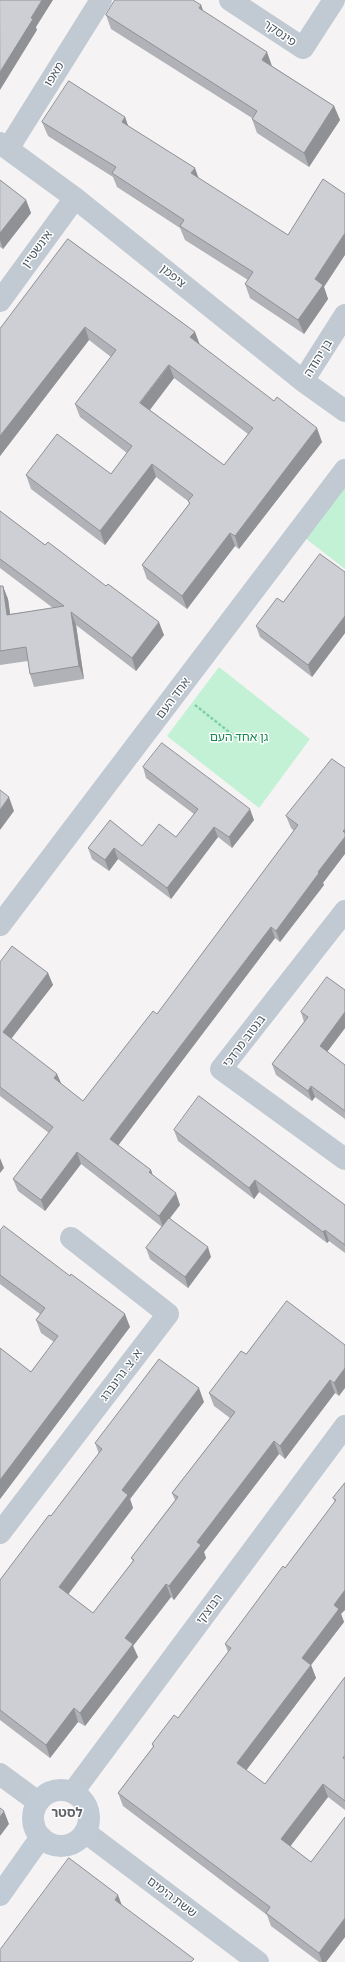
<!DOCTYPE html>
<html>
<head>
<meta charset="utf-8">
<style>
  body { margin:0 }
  canvas { display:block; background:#f5f3f3 }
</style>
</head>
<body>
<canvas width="345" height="1962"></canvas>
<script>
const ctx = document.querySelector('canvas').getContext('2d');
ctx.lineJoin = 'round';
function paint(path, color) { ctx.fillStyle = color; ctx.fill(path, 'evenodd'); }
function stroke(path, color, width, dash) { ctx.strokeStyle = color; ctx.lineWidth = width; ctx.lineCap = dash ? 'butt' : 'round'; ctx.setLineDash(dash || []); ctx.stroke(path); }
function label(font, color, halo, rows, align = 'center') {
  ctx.font = font + ' "Exo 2","Noto Sans Hebrew",sans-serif'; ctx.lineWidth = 3; ctx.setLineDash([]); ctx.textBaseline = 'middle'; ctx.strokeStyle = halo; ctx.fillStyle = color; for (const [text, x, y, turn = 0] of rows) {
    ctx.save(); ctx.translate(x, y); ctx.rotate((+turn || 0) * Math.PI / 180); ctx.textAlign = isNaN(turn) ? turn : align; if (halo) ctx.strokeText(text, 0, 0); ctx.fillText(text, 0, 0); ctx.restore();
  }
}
paint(new Path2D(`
  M345 485V569L305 538Z
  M219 667 310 739 259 808 167 736Z`), '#c3f1d5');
stroke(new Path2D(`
  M195 705 238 739`), '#7ad0a6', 2.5, [3, 2]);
stroke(new Path2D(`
  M230 0 303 48 334 0
  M0 143 75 198 303 381 345 411
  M8 149 101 0
  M0 301 75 198
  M303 381 345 315
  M345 911 221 1069 345 1159
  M0 925 345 470
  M0 1533 168 1314 71 1238
  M0 1774 38 1802
  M73 1792 345 1426
  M85 1832 258 1962`), '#c1cad2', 22);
stroke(new Path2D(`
  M33 1818a28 28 0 1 1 56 0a28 28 0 1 1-56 0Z
  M0 1895 41 1837`), '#c1cbd6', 22);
paint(new Path2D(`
  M201 5 203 11 272 66 334 106 340 120 309 167 257 133 252 119V118L111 29 106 15Z
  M125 117 128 126 198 178 324 287 328 299 304 334 250 298 245 284 248 280 185 240 180 228 117 187 113 177 48 136 42 122Z
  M0 180 26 200 31 213 3 249 0 247Z
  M68 239 195 332 199 344 322 442 239 549 235 546 187 609 147 579 142 565 189 504 188 501 156 477 105 545 31 489 26 475 111 474 127 453 80 417 75 404 111 357 89 340 0 456V329ZM174 378 248 434 224 465 150 410Z
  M0 511 164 635 136 671 76 625 84 679 34 687 30 674 28 661 0 665V586L8 599 10 614 53 608 0 568Z
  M345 572V633L312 677 260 637 256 626 283 602Z
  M332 759 323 883 324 885 280 942 275 938 118 1145 151 1170 153 1176 180 1205 170 1218 211 1257 188 1288 150 1259 146 1248 162 1227 81 1164 45 1211 18 1191 13 1179 49 1133 0 1096V962L48 973 53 985 11 1039 61 1084 83 1101 157 1014 294 831 291 828 286 816Z
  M143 767 254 820 232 848 218 837 171 899 118 859 109 871 92 859 88 848 142 846 176 837 194 814 146 778Z
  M345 990V1028L327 1052 345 1065V1119L315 1097 312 1101 276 1075 272 1064 304 1022 301 1012Z
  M174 1130 345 1205V1253L329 1241 327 1243 259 1192 254 1199 178 1141Z
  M0 1231 130 1327 0 1499V1348L31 1372 54 1342 41 1333 36 1320 40 1314 0 1284Z
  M345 1345 339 1396 335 1393 285 1459 279 1454 204 1552 206 1558 174 1600 171 1597 133 1646 138 1657 85 1726 78 1722 50 1758 0 1720V1580L51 1516 99 1454 95 1443 204 1402 130 1499 133 1508 68 1594 93 1613 133 1561 131 1558 175 1500 172 1493 230 1418 214 1406 209 1393 246 1354Z
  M345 1483 341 1614 344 1622 311 1665 316 1678 246 1770 265 1784 345 1677V1810L328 1797 290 1846 345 1937 326 1962H319L271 1926 267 1915 123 1806 118 1793 153 1747 152 1744 178 1718 228 1652 225 1644 285 1568 335 1502 333 1498Z`), '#b0b2b7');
paint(new Path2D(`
  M42 0H53L36 27 37 30 0 90V72L31 18Z
  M201 5 206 19 199 8Z
  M267 52 272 66 262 60Z
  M334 106 340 120 309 167 304 153Z
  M125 117 130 131 122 122Z
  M195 168 200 182 191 173Z
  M26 200 31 213 3 249 0 240V233Z
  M345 233V255L324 287 328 299 304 334 298 320 315 279Z
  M85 327 89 340 0 456V436Z
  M195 332 200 345 190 337Z
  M169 365 174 378 145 416 140 403Z
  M317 428 322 442 239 549 235 536Z
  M152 464 156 477 105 545 100 531Z
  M230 533 235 546 187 609 182 596Z
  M3 586 8 599 12 628 7 615Z
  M71 612 76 625 84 679 79 666Z
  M345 616V633L312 677 308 665Z
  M159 622 164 635 136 671 132 658Z
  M9 797 14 811 0 830V810Z
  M250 809 254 820 232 848 229 837Z
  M214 827 218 837 171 899 167 888Z
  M345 829V854L323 883 324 885 280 942 276 931Z
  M114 848 118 859 109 871 105 860Z
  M271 927 275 938 114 1151 110 1139Z
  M48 973 53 985 7 1044 3 1032Z
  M345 1012V1028L324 1056 320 1046Z
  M57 1074 62 1085 54 1078Z
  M311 1086 315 1097 312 1101 308 1091Z
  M77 1152 81 1164 45 1211 41 1200Z
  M0 1158 4 1168 0 1173Z
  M151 1170 155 1182 149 1172Z
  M255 1180 259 1192 254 1199 249 1188Z
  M176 1193 180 1205 163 1227 159 1216Z
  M325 1230 329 1241 327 1243 323 1232Z
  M208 1247 211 1257 188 1288 185 1277Z
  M125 1314 130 1327 0 1499V1480Z
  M345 1368V1388L339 1396 334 1383Z
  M330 1380 335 1393 285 1459 280 1446Z
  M199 1388 204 1402 130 1499 133 1508 64 1600 59 1587 122 1490Z
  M274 1441 279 1454 204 1552 206 1558 174 1600 169 1586 197 1542Z
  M166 1584 171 1597 133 1646 138 1657 85 1726 80 1713 125 1638Z
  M345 1590V1610L341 1614 344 1622 311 1665 316 1678 242 1776 237 1763 334 1605Z
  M74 1708 78 1722 50 1758 46 1745Z
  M323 1784 328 1797 286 1852 281 1839Z
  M4 1811 9 1824 0 1836V1817Z
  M118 1895 123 1908 115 1900Z
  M345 1918V1937L326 1962H322L319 1953Z`), '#909195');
const building = new Path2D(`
  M0 0H42L31 18 33 19 0 72Z
  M115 0H193L201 5 199 8 267 52 262 60 334 106 304 153 252 119 257 111 106 15Z
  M69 81 125 117 122 122 195 168 191 173 288 235 323 179 345 194V233L315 279 323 285 298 320 245 284 253 272 180 226 184 220 112 173 116 167 42 122Z
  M0 180 26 200 0 233Z
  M68 239 195 332 190 337 274 401 277 397 317 428 235 536 230 533 182 596 142 565 190 503 188 501 193 495 152 464 100 531 26 475 57 434 111 474 132 446 75 404 116 350 85 327 0 436V329ZM169 365 253 428 224 465 140 403Z
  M0 511 45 545 48 542 106 586 108 584 159 622 132 658 71 612 79 666 30 674 26 647 0 651V586H3L7 615 64 606 0 559Z
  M320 554 345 572V616L308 665 256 626 277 598 283 602Z
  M162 743 250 809 229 837 214 827 167 888 114 848 105 860 88 848 110 820 142 846 159 824 176 837 198 809 143 767Z
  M332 759 345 768V829L343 831 345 833V837L318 872 319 873 276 931 271 927 110 1139 151 1170 149 1172 176 1193 159 1216 77 1152 41 1200 13 1179 53 1127 0 1087V962L12 946 48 973 3 1032 57 1074 54 1078 83 1101 153 1011 157 1014 298 825 286 816Z
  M0 790 9 797 0 810Z
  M327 977 345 990V1012L320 1046 345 1065V1111L311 1086 308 1091 272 1064 308 1017 301 1012Z
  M199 1096 345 1205V1245L325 1230 323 1232 255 1180 249 1188 174 1130Z
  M169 1218 208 1247 185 1277 146 1248Z
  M4 1226 70 1276 71 1274 125 1314 0 1480V1348L31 1372 58 1336 36 1320 45 1308 0 1275V1231Z
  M287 1301 345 1345V1368L334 1383 330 1380 280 1446 274 1441 197 1542 201 1545 169 1586 166 1584 125 1638 133 1644 80 1713 74 1708 46 1745 0 1710V1580L49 1515 51 1516 102 1449 95 1443 159 1359 199 1388 122 1490 128 1495 59 1587 93 1613 134 1560 131 1558 178 1497 172 1493 235 1412 209 1393 241 1351 246 1354Z
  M345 1483V1590L334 1605 339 1609 302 1658 311 1665 237 1763 265 1784 345 1677V1755L343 1758 345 1759V1801L323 1784 281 1839 311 1862 345 1817V1918L319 1953 266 1913 270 1907 118 1793 154 1746 152 1744 174 1715 178 1718 231 1648 225 1644 283 1566 285 1568 336 1500 333 1498Z
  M0 1808 4 1811 0 1817Z
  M69 1858 118 1895 115 1900 194 1959 191 1962H0V1950Z`);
paint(building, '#cdcfd5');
stroke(building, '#909195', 1);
label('12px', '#4a5661', '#fff', [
  ["פינסקר",280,33,34],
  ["מאפו",54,74,-58],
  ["אינשטיין",37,249,-54],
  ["ציפמן",173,276,39],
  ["בן יהודה",318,358,-58],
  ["אחד העם",173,698,-53],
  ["בנטוב מרדכי",244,1041,-53],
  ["א. צ. גרינברג",121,1375,-53],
  ["רבוצקי",209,1609,-53],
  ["ששת הימים",172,1897,37]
]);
label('12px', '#17864f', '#fff', [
  ["גן אחד העם",239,737]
]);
label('bold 13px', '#5f6368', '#fff', [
  ["לסטר",67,1813]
]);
</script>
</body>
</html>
